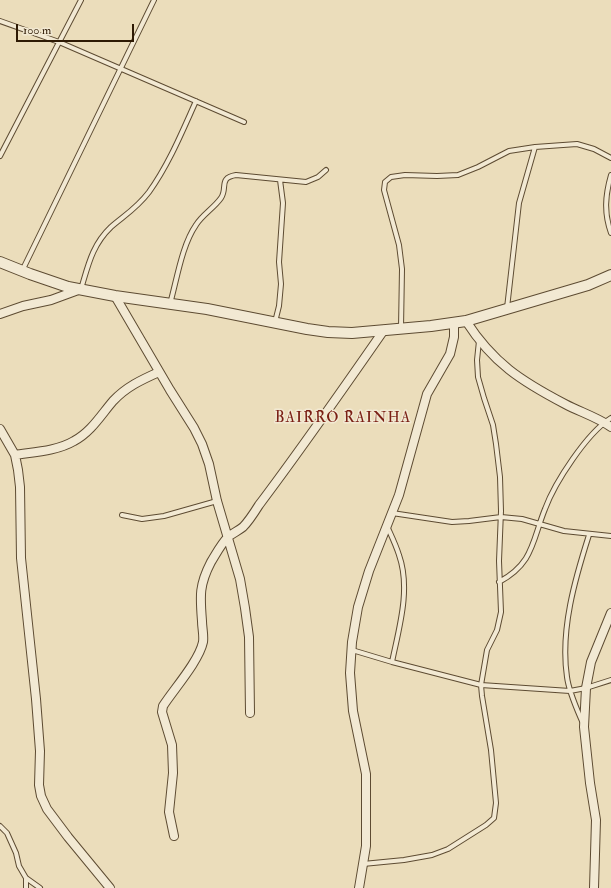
<!DOCTYPE html>
<html>
<head>
<meta charset="utf-8">
<style>
  body { margin:0 }
  #map { position:relative; width:611px; height:888px; overflow:hidden; background:#ebddbb; font-family:"IM FELL Double Pica",serif }
  canvas { display:block }
  .scale { position:absolute; left:16px; top:24px; width:118px; height:18px; box-sizing:border-box; border:2px solid #2e1a04; border-top:0; padding-left:5px; font-size:12px; line-height:14px; white-space:nowrap; color:#2e1a04; -webkit-text-stroke:3px #f2e9d3; paint-order:stroke }
</style>
</head>
<body>
<div id="map">
<canvas width="611" height="888"></canvas>
<div class="scale">100 m</div>
</div>
<script>
const ctx = document.querySelector('canvas').getContext('2d');
ctx.lineJoin = 'round';
function stroke(path, color, width, dash) { ctx.strokeStyle = color; ctx.lineWidth = width; ctx.lineCap = dash ? 'butt' : 'round'; ctx.setLineDash(dash || []); ctx.stroke(path); }
function label(font, color, halo, rows, align = 'center') {
  ctx.font = font + ' "IM FELL Double Pica",serif'; ctx.lineWidth = 3; ctx.setLineDash([]); ctx.textBaseline = 'middle'; ctx.strokeStyle = halo; ctx.fillStyle = color; for (const [text, x, y, turn = 0] of rows) {
    ctx.save(); ctx.translate(x, y); ctx.rotate((+turn || 0) * Math.PI / 180); ctx.textAlign = isNaN(turn) ? turn : align; if (halo) ctx.strokeText(text, 0, 0); ctx.fillText(text, 0, 0); ctx.restore();
  }
}
const service = new Path2D(`
  M0 21 59 42 244 122
  M0 156 81 0
  M611 175C605 196 604 213 611 233
  M22 271 154 0
  M81 289C88 266 92 245 111 227 125 215 137 208 149 192 169 164 182 132 196 101
  M170 304C177 279 182 245 196 225 202 215 214 208 221 198 228 188 218 178 236 175L306 182 318 177 326 170
  M507 308 519 203 535 147
  M275 322 279 306 281 284 279 262 283 203 280 180
  M401 328 402 269 399 245 384 190 385 182 391 177 405 175 437 176 458 175 478 167 509 151 535 147 577 144 594 149 611 158
  M392 513 452 522 469 521 501 517 522 519 564 531 611 536
  M122 515 142 519 164 516 217 501
  M387 526C391 535 396 545 399 555 411 589 399 628 392 662
  M499 582C534 563 532 541 545 509 555 482 587 433 611 418
  M352 650 392 662 481 685 570 691 586 688 611 680
  M582 721C576 707 569 692 567 677 560 630 575 579 589 535
  M0 826 7 833 16 853 19 866 26 878 40 888
  M363 864 404 860 432 855 448 849 486 825 494 818 496 803 491 750 482 696 481 685 487 650 497 630 501 612 499 561 501 511 500 477 496 444 493 425 484 398 478 377 477 360 479 341
  M26 878V888`);
const minor = new Path2D(`
  M115 296 170 390 194 428 202 444 209 464 217 501 240 579 245 608 249 637 250 713
  M0 314 23 306 51 300 81 289
  M466 321C493 363 521 381 565 404 580 412 597 417 611 427
  M0 429 15 455 18 470 20 487 21 558 36 699 40 751 39 785 41 796 47 809 68 837 110 888
  M15 455C34 452 57 451 74 441 91 432 101 415 113 401 126 387 141 380 159 372
  M174 836 169 812 173 773 172 745 162 712 163 706C174 689 199 661 203 642 204 635 202 628 202 621 200 596 199 585 211 562 216 554 221 544 228 537 233 533 238 531 243 527 249 521 254 513 259 505 302 448 343 389 384 330
  M359 888 366 846V774L353 711 350 673 352 642 358 607 369 571 399 495 427 394 450 354 454 337V322
  M594 888 596 820 590 783 584 727 586 688 591 662 611 613`);
const tertiary = new Path2D(`
  M0 262 30 274 68 287 115 296 207 309 307 329 328 332 352 333 431 326 466 321 588 285 611 275`);
stroke(service, '#5d4b32', 6);
stroke(minor, '#5d4b32', 10);
stroke(tertiary, '#5d4b32', 12);
stroke(service, '#f2e9d3', 4);
stroke(minor, '#f2e9d3', 8);
stroke(tertiary, '#f2e9d3', 10);
ctx.letterSpacing = '1px';
label('15px', '#7a1f14', '#f2e9d3', [
  ["BAIRRO RAINHA",343,419]
]);
ctx.letterSpacing = '0px';
</script>
</body>
</html>
